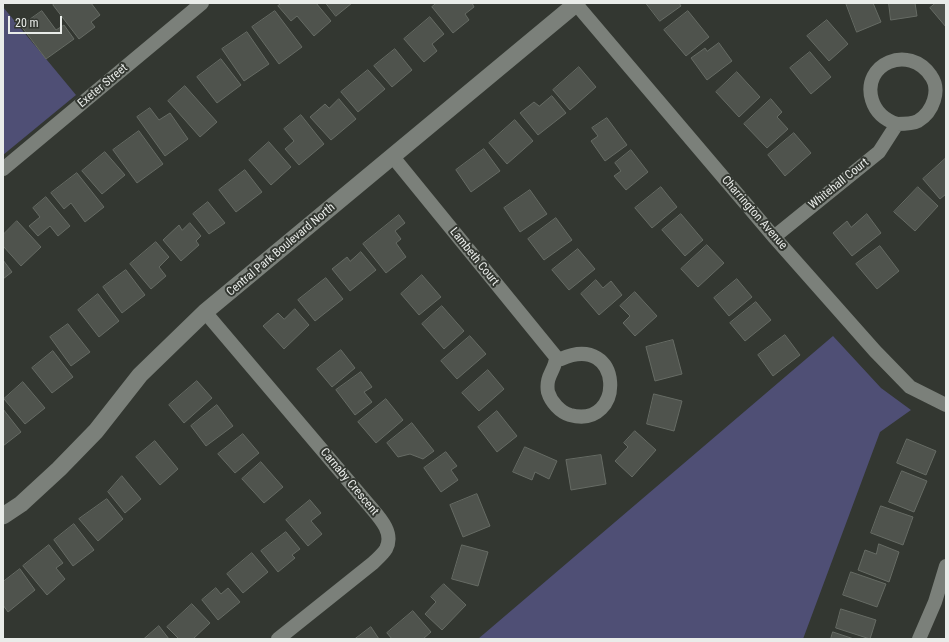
<!DOCTYPE html>
<html>
<head>
<meta charset="utf-8">
<style>
  body { margin:0 }
  #map { position:relative; width:949px; height:642px; overflow:hidden; background:#333731; font-family:"Roboto Condensed",sans-serif }
  canvas { display:block }
  .frame { position:absolute; inset:0; border:4px solid #e9ece9; pointer-events:none }
  .scale { position:absolute; left:8px; top:16px; width:54px; height:18px; box-sizing:border-box; border:2px solid #e9ece9; border-top:0; padding-left:5px; font-size:12px; line-height:14px; white-space:nowrap; color:#e9ece9; -webkit-text-stroke:3px #333731; paint-order:stroke }
</style>
</head>
<body>
<div id="map">
<canvas width="949" height="642"></canvas>
<div class="frame"></div>
<div class="scale">20 m</div>
</div>
<script>
const ctx = document.querySelector('canvas').getContext('2d');
ctx.lineJoin = 'round';
function paint(path, color) { ctx.fillStyle = color; ctx.fill(path, 'evenodd'); }
function stroke(path, color, width, dash) { ctx.strokeStyle = color; ctx.lineWidth = width; ctx.lineCap = dash ? 'butt' : 'round'; ctx.setLineDash(dash || []); ctx.stroke(path); }
function label(font, color, halo, rows, align = 'center') {
  ctx.font = font + ' "Roboto Condensed",sans-serif'; ctx.lineWidth = 4; ctx.setLineDash([]); ctx.textBaseline = 'middle'; ctx.strokeStyle = halo; ctx.fillStyle = color; for (const [text, x, y, turn = 0] of rows) {
    ctx.save(); ctx.translate(x, y); ctx.rotate((+turn || 0) * Math.PI / 180); ctx.textAlign = isNaN(turn) ? turn : align; if (halo) ctx.strokeText(text, 0, 0); ctx.fillText(text, 0, 0); ctx.restore();
  }
}
paint(new Path2D(`
  M3 7 76 95 3 155Z
  M833 336 881 388 911 410 880 432 803 639H478Z`), '#4f4f75');
const building = new Path2D(`
  M56 3H91L100 15 91 22 95 27 79 39 53 5Z
  M282 3H316L331 21 314 36 297 16 291 21 278 6Z
  M326 3H352L336 16Z
  M437 3H472L474 7 465 14 469 20 453 33 432 7Z
  M646 3H679L681 6 660 21Z
  M846 3H873L881 22 857 32Z
  M889 3H915L917 16 891 20Z
  M936 3H946V27L930 8Z
  M42 11 56 30 64 25 74 39 46 59 21 26Z
  M275 11 302 47 279 64 252 27Z
  M688 11 709 37 686 56 664 30Z
  M430 17 444 34 432 44 437 51 424 62 404 39Z
  M827 20 848 44 829 61 807 36Z
  M247 32 269 64 244 81 222 49Z
  M719 43 732 61 707 80 691 58 705 48 707 51Z
  M395 49 412 70 392 87 374 66Z
  M810 52 831 77 811 94 790 68Z
  M221 59 241 85 217 103 197 77Z
  M579 67 596 87 570 110 553 90Z
  M368 70 385 89 358 112 341 92Z
  M737 72 760 97 739 117 716 92Z
  M185 86 217 122 200 137 168 101Z
  M552 96 566 113 538 135 520 113 534 102 539 106Z
  M339 99 356 119 331 140 310 117 325 104 329 108Z
  M771 99 782 112 777 117 788 129 767 148 744 124Z
  M150 108 159 120 170 113 188 139 165 156 137 117Z
  M301 115 324 144 299 165 285 149 294 141 284 129Z
  M607 118 627 145 605 161 591 141 598 136 592 128Z
  M515 120 533 141 507 164 489 143Z
  M139 131 163 164 137 183 113 150Z
  M794 133 811 153 785 176 768 155Z
  M269 142 291 167 271 185 249 160Z
  M484 149 500 171 471 192 456 170Z
  M631 150 648 172 626 190 614 176 621 171 615 163Z
  M105 152 125 175 102 194 82 171Z
  M946 158V194L940 199 923 179Z
  M245 170 262 192 236 212 219 190Z
  M77 173 104 207 85 222 71 203 64 209 51 193Z
  M661 187 677 207 652 228 635 208Z
  M918 187 938 206 915 231 894 212Z
  M530 190 547 214 520 232 504 208Z
  M46 197 70 226 58 236 50 226 38 236 29 226 40 217 33 208Z
  M208 202 225 223 209 234 193 214Z
  M681 214 703 240 685 256 662 230Z
  M867 214 881 233 852 256 833 233 847 221 851 227Z
  M399 215 405 223 395 231 401 239 396 243 406 257 386 273 363 244Z
  M556 218 572 240 544 260 528 239Z
  M17 221 41 247 21 266 3 246V235Z
  M190 223 201 236 196 241 199 245 181 261 163 240 179 225 182 230Z
  M156 242 169 257 159 267 166 276 151 289 130 264Z
  M707 245 724 263 698 287 681 269Z
  M880 246 899 271 877 289 856 264Z
  M578 249 595 269 569 290 552 270Z
  M361 252 376 270 350 291 332 269 347 257 350 261Z
  M3 260 12 272 3 279Z
  M126 270 145 295 122 313 103 287Z
  M422 275 441 297 419 315 401 294Z
  M326 278 343 299 315 321 298 300Z
  M737 279 752 297 729 316 714 298Z
  M596 280 603 288 611 281 622 295 599 315 581 294Z
  M635 292 657 316 635 336 623 323 630 316 620 306Z
  M98 294 119 321 99 337 78 310Z
  M756 302 771 320 745 341 730 323Z
  M442 306 464 331 444 349 422 324Z
  M295 309 309 325 284 349 263 326 278 313 284 319Z
  M68 324 90 352 71 366 50 337Z
  M785 335 800 355 773 376 758 355Z
  M470 336 486 354 457 379 441 361Z
  M673 340 682 374 655 381 646 347Z
  M341 350 355 368 332 387 317 369Z
  M53 351 73 377 52 393 32 368Z
  M488 370 504 389 479 411 462 393Z
  M361 372 372 387 364 392 372 402 355 415 336 390Z
  M197 381 212 398 184 423 169 405Z
  M23 382 45 408 25 424 4 399Z
  M654 394 682 401 674 431 647 424Z
  M386 399 403 420 376 443 358 422Z
  M217 405 233 426 206 446 191 426Z
  M3 409 21 432 3 446Z
  M497 411 517 436 497 452 478 427Z
  M412 423 434 451 423 459 410 454 398 457 387 443Z
  M635 431 656 450 632 477 615 461 628 447 624 443Z
  M243 434 259 453 235 473 218 454Z
  M907 439 936 451 926 475 897 463Z
  M155 441 178 469 160 485 136 457Z
  M525 447 557 461 549 479 535 472 532 480 513 472Z
  M446 452 457 466 451 470 458 480 441 492 424 468Z
  M601 455 606 484 571 490 566 460Z
  M261 462 283 487 264 503 242 479Z
  M902 471 927 481 914 512 889 502Z
  M122 476 141 499 125 513 108 492Z
  M477 494 490 526 463 537 450 505Z
  M107 499 123 519 98 541 79 519Z
  M310 500 321 513 311 521 322 534 308 546 286 520Z
  M881 506 913 517 903 545 871 533Z
  M74 524 94 550 73 566 54 540Z
  M286 532 300 549 292 555 295 558 278 572 261 551Z
  M879 544 899 552 889 582 858 570 865 550 876 554Z
  M49 545 63 563 56 568 65 579 47 595 23 566Z
  M462 545 488 552 478 586 452 579Z
  M252 553 268 572 243 593 227 574Z
  M20 569 35 590 8 612 3 605V582Z
  M851 572 886 584 877 607 843 595Z
  M444 584 466 605 442 630 425 614 436 602 431 597Z
  M216 588 221 594 228 588 240 602 218 620 202 600Z
  M192 604 210 623 193 639H179L167 627Z
  M841 609 876 620 870 639 836 628Z
  M413 611 431 632 423 639H392L387 633Z
  M159 626 169 639H144Z
  M371 627 379 639H355Z
  M833 632 854 639H831Z`);
paint(building, '#4f534d');
stroke(building, '#666b64', 1);
stroke(new Path2D(`
  M576 4 774 237 875 351 910 387 946 405
  M393 157 556 357 561 359C624 331 626 430 570 415 560 412 551 402 548 392 545 375 556 370 556 357
  M3 169 202 3
  M774 237 879 152 897 124C885 120 876 113 872 100 861 64 909 43 931 76 941 90 933 112 918 121 912 124 905 124 897 124
  M205 312 368 504C378 516 395 532 386 549 383 554 377 559 373 563L278 639
  M919 639 935 602 946 566`), '#7b807a', 14);
stroke(new Path2D(`
  M3 516 21 504 59 469 96 431 140 375 205 312 577 3`), '#7b807a', 17);
label('12px', '#e9ece9', '#333731', [
  ["Exeter Street",103,86,-40],
  ["Whitehall Court",839,184,-39],
  ["Charrington Avenue",754,213,49],
  ["Central Park Boulevard North",281,250,-40],
  ["Lambeth Court",474,257,51],
  ["Carnaby Crescent",349,482,50]
]);
</script>
</body>
</html>
